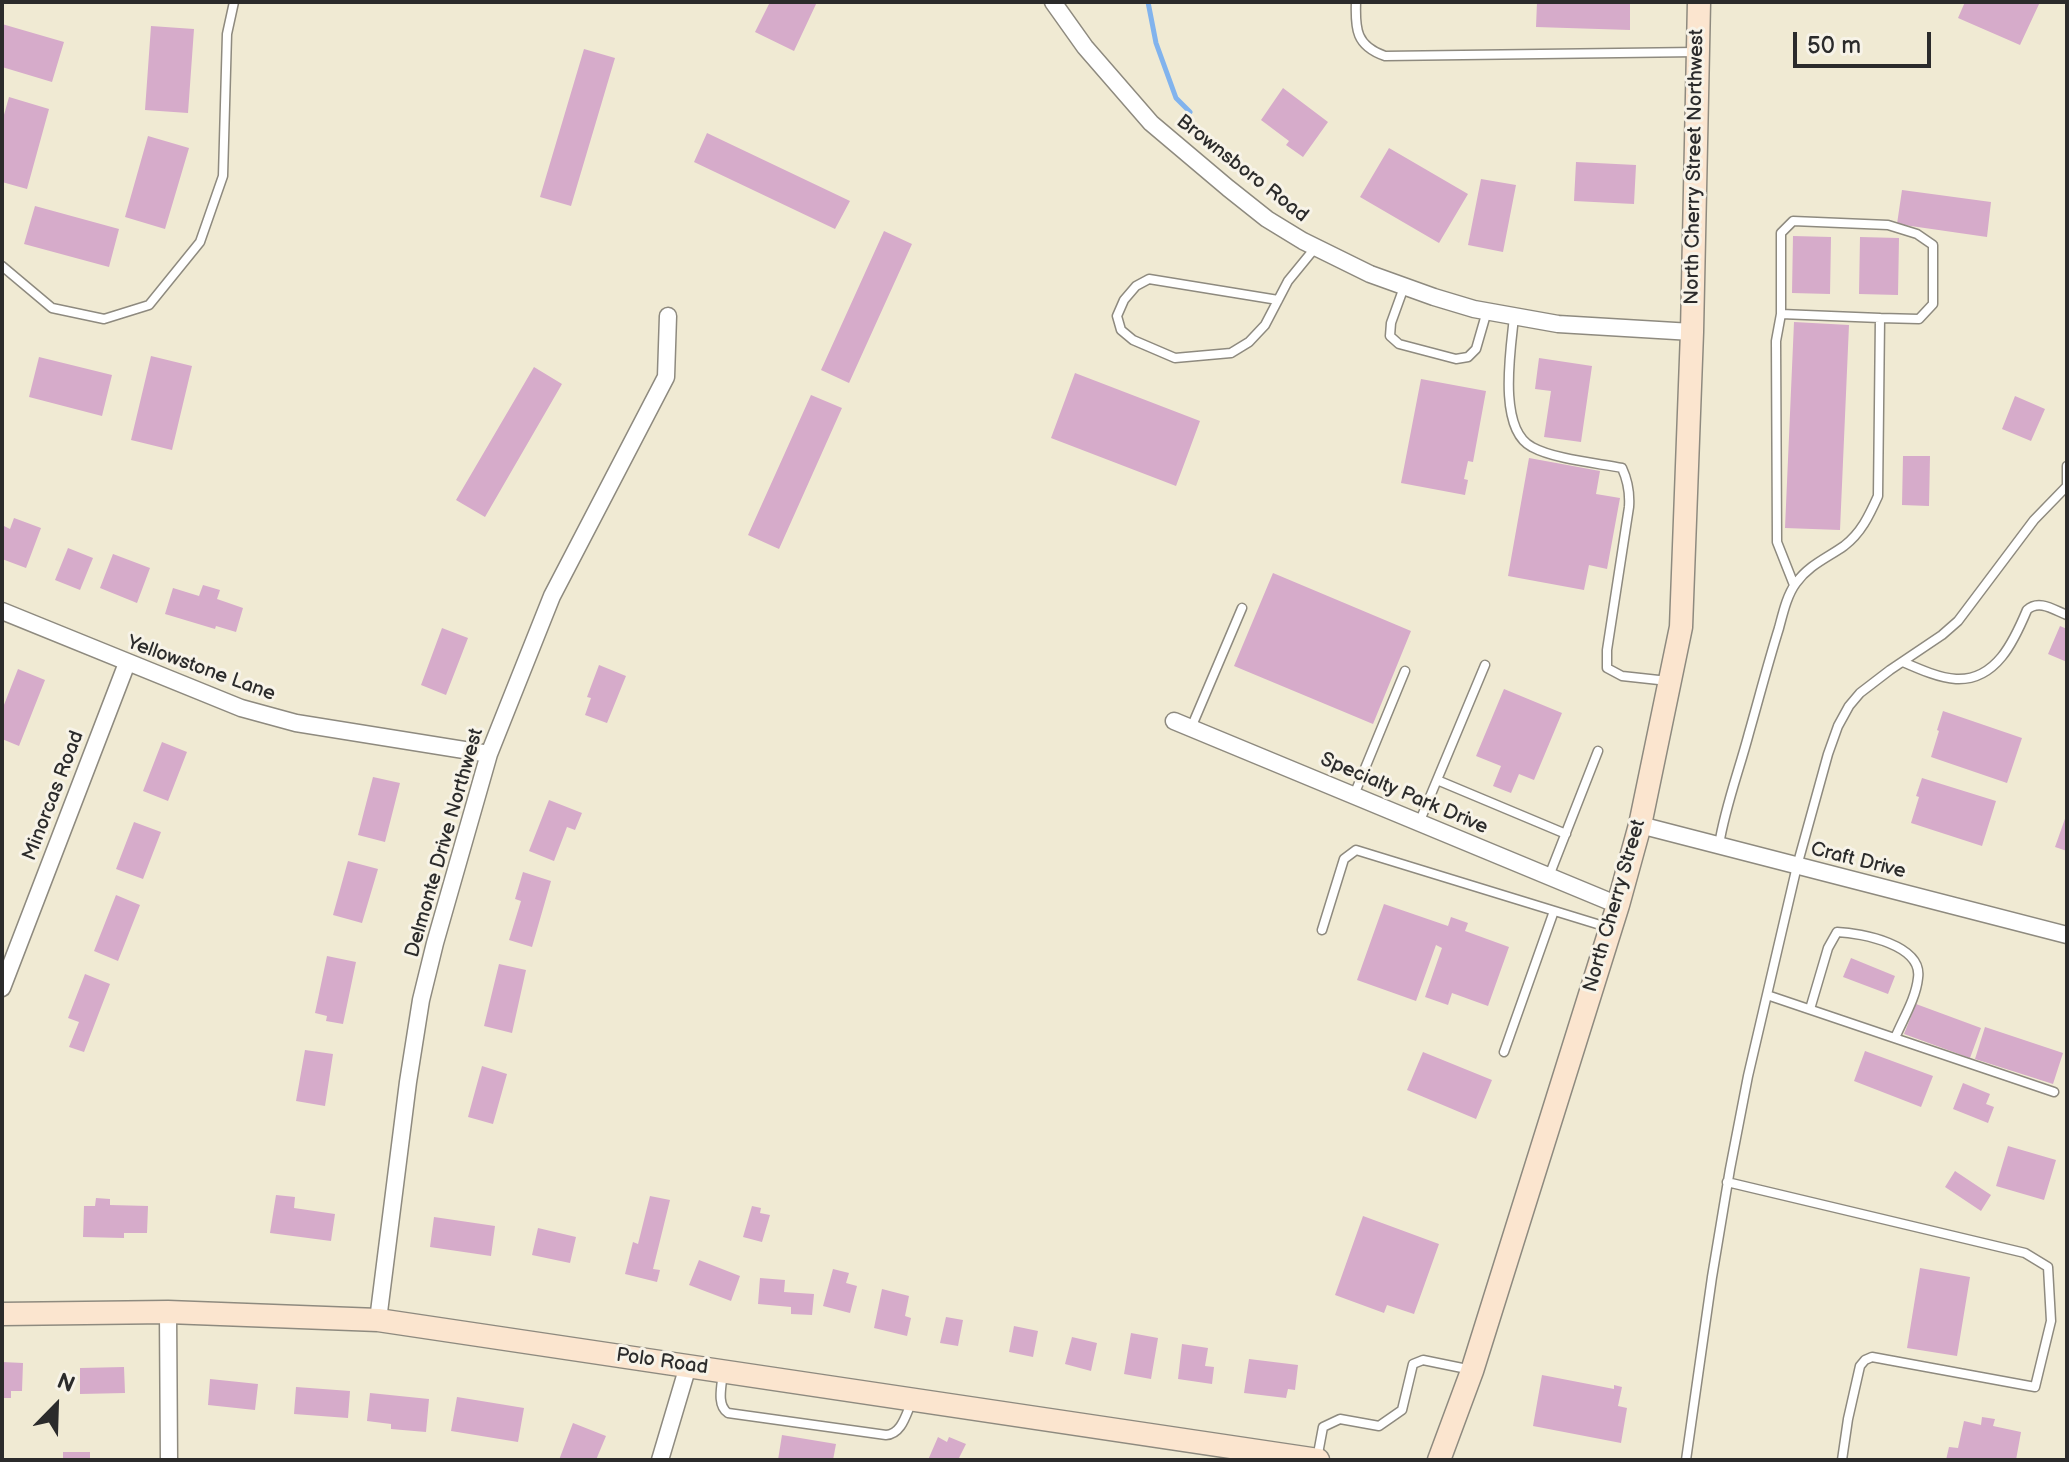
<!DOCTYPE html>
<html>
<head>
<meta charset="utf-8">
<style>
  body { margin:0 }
  #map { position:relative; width:2069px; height:1462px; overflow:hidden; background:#f0ead3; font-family:"Balsamiq Sans",sans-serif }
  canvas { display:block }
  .frame { position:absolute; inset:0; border:4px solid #2b2b2b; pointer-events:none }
  .north { position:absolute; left:16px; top:1366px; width:80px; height:80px; -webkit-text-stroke:6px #f7f3e8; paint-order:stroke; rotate:23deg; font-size:22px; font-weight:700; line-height:32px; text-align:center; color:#2b2b2b }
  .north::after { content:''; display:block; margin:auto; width:28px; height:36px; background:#2b2b2b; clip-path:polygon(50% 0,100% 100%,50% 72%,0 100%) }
  .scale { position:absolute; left:1793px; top:32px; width:138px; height:36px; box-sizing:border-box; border:4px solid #2b2b2b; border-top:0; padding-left:10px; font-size:24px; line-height:28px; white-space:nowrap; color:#2b2b2b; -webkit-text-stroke:6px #f7f3e8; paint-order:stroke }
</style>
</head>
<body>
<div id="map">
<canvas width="2069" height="1462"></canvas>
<div class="frame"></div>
<div class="north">N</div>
<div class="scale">50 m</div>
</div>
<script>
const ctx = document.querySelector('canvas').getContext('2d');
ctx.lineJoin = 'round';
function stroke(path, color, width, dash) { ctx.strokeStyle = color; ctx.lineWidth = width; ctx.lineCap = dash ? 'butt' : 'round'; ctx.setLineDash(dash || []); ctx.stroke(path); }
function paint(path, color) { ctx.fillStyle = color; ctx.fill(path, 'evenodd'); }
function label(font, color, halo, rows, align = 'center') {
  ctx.font = font + ' "Balsamiq Sans",sans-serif'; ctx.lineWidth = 6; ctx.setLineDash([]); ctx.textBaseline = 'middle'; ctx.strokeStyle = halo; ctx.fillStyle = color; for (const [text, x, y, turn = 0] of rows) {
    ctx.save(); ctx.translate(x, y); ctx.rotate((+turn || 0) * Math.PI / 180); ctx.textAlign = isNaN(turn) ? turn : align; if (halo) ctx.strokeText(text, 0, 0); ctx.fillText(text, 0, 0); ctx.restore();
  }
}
stroke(new Path2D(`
  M1148 2 1156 43 1176 98 1190 112`), '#81b3ed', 5);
paint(new Path2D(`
  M770 2H817L794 51 755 32Z
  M1537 2H1630V30L1536 27Z
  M1965 2H2040L2020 45 1958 18Z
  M2 24 64 42 52 82 2 67Z
  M151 26 194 29 188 113 145 110Z
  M584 49 615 58 571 206 540 197Z
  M1283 88 1328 122 1303 157 1286 145 1289 141 1261 120Z
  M9 97 49 109 27 189 2 182V122Z
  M707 133 850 201 835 229 694 162Z
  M148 136 189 148 165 229 125 217Z
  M1389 148 1468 194 1439 243 1360 197Z
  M1576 162 1636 165 1634 204 1574 201Z
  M1481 179 1516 185 1503 252 1468 245Z
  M1902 190 1991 202 1987 237 1897 224Z
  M35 206 119 229 109 267 24 244Z
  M884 231 912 244 849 383 821 370Z
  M1793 236 1831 237 1830 294 1792 293Z
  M1860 237 1899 238 1898 295 1859 294Z
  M1794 322 1849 325 1840 530 1785 528Z
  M151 356 192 366 172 450 131 440Z
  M39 357 112 375 102 416 29 397Z
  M1539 358 1592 366 1581 442 1544 437 1551 391 1535 389Z
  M534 367 562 384 485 517 456 500Z
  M1075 373 1200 421 1176 486 1051 438Z
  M1421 379 1486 391 1473 462 1468 461 1464 479 1468 480 1465 495 1401 483Z
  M811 395 842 408 779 549 748 535Z
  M2015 396 2045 409 2031 441 2002 429Z
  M1903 456H1930L1929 506 1902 505Z
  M1529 458 1600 471 1596 494 1620 498 1607 569 1589 565 1584 590 1508 576Z
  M14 518 41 528 26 568 2 559V531L4 526 10 529Z
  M68 548 93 558 80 590 55 580Z
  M113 554 150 568 137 603 100 588Z
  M1273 573 1411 631 1373 724 1234 666Z
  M203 585 220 590 217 599 243 608 236 632 216 626 215 629 165 614 173 588 199 596Z
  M2060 626 2067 629V662L2048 654Z
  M442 628 468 638 446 695 421 685Z
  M599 665 626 676 607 723 585 715 591 698 587 697Z
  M18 669 45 680 19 746 2 739V710Z
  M1504 689 1562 713 1534 780 1519 774 1511 793 1493 786 1501 766 1476 756Z
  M1943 711 2022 738 2007 783 1931 757 1939 731 1937 730Z
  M162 742 187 752 168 801 143 791Z
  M373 777 400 783 385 842 358 835Z
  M1922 778 1996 801 1982 846 1911 823 1919 797 1916 796Z
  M549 800 582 813 575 830 567 827 554 861 529 851Z
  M2067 813V851L2055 847Z
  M134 822 161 832 143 879 116 869Z
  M348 861 378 869 362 923 333 915Z
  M523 872 551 881 532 947 509 940 521 901 515 899Z
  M116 895 140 905 118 961 94 951Z
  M1384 904 1448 926 1451 917 1468 923 1465 931 1509 947 1488 1006 1452 993 1448 1005 1425 997 1442 948 1436 945 1416 1001 1357 980Z
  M327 956 356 962 343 1024 326 1021 327 1016 315 1013Z
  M1851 958 1895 976 1888 994 1843 977Z
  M499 964 526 970 512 1033 484 1026Z
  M85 974 110 984 84 1052 69 1047 79 1022 68 1018Z
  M1916 1004 1981 1028 1970 1058 1904 1034Z
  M1985 1027 2063 1053 2053 1084 1975 1059Z
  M305 1050 333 1054 325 1106 296 1101Z
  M1865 1051 1933 1076 1921 1107 1854 1081Z
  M1423 1052 1492 1080 1476 1119 1407 1090Z
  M482 1066 507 1074 493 1124 468 1117Z
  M1963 1083 1990 1094 1986 1104 1994 1107 1988 1123 1953 1109Z
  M2008 1146 2056 1160 2044 1200 1996 1186Z
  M1955 1171 1991 1195 1981 1211 1945 1187Z
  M276 1195 295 1197 294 1208 335 1214 331 1241 270 1233Z
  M650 1196 670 1200 653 1269 660 1270 657 1282 625 1274 633 1242 638 1244Z
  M96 1198 110 1199V1205L148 1206 147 1233H124V1238L83 1237 84 1206H95Z
  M752 1206 761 1208 760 1213 770 1215 762 1242 743 1237Z
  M1363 1216 1439 1244 1414 1314 1387 1305 1384 1313 1335 1295Z
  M434 1217 495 1226 491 1256 430 1247Z
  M538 1228 576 1237 570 1263 532 1255Z
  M699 1260 740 1276 731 1301 689 1285Z
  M1920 1268 1970 1277 1957 1356 1907 1348Z
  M833 1269 849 1273 846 1283 857 1286 850 1313 823 1306Z
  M760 1278 785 1280 784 1292 814 1294 812 1315 791 1314V1307L758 1304Z
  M882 1289 909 1296 905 1316 911 1318 907 1336 874 1328Z
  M946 1317 963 1320 958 1346 940 1343Z
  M1014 1326 1038 1331 1033 1357 1009 1352Z
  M1131 1333 1158 1338 1151 1379 1124 1374Z
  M1072 1337 1097 1343 1091 1371 1065 1364Z
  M1182 1344 1208 1348 1205 1366 1214 1367 1212 1384 1178 1379Z
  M1249 1359 1298 1365 1295 1390 1288 1389 1286 1398 1244 1393Z
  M2 1362 23 1363 22 1391H11V1398H2Z
  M124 1367 125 1393 80 1394V1368Z
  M1542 1375 1614 1389V1385L1622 1387 1618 1406 1627 1408 1621 1443 1533 1426Z
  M210 1379 258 1384 255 1410 208 1405Z
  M296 1387 350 1391 348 1418 294 1414Z
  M370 1393 429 1399 426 1432 391 1429V1424L367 1421Z
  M457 1397 524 1408 518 1442 451 1431Z
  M1982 1417 1995 1419 1993 1426 2021 1432 2016 1460H1946L1949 1447 1958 1448 1964 1421 1981 1425Z
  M573 1423 606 1436 596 1460H559Z
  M782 1435 836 1444 833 1460H778Z
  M938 1437 947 1442 949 1437 966 1444 958 1460H928Z
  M63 1452H90V1460H63Z`), '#d6abca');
const lane = new Path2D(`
  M1356 2C1355 29 1356 46 1385 56L1697 52
  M2 266 52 308 104 319 149 305 200 242 223 176 227 34 234 2
  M1404 287 1391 323 1390 336 1399 344 1456 359 1468 357 1476 349 1487 311
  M1278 300 1149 279 1136 286 1124 300 1117 316 1121 330 1133 340 1175 358 1231 353 1249 342 1265 325 1288 281 1315 248
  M1781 314 1776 341 1777 542 1794 585
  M1514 317C1511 348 1497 429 1532 447 1554 459 1596 463 1622 468 1628 481 1630 493 1629 507L1607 650V668L1622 676 1668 681
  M1903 662C1919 669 1939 678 1956 679 1996 681 2014 641 2027 610 2039 599 2054 610 2067 615
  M1191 728 1242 608
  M1437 780 1566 834
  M1354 795 1405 671
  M1419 823 1485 665
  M1719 845C1725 807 1739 771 1749 733 1759 698 1768 663 1779 628 1783 613 1787 595 1796 583 1809 565 1827 558 1844 546 1861 533 1869 516 1878 496L1880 318 1919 319 1933 304V245L1917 234 1888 225 1793 221 1781 233V314L1880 318
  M1549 876 1598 751
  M1322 930 1344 859 1356 850 1610 928
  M1767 995 2054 1092
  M1810 1009 1828 948 1837 932C1862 933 1923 945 1918 978 1916 998 1903 1019 1895 1038
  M1504 1052 1554 911
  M1727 1182 2025 1253 2048 1267 2051 1321 2035 1387 1872 1357 1865 1360 1860 1366 1848 1419 1842 1460
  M723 1372C722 1385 716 1405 728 1413L886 1435C902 1434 906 1414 912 1401
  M1317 1459 1323 1427 1340 1419 1379 1426 1402 1410 1413 1364 1423 1360 1472 1370
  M1686 1460 1712 1277 1730 1169 1748 1076 1797 866 1828 754 1838 726 1849 706 1860 693 1890 670 1942 635 1958 621 2034 520 2067 486V466`);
const street = new Path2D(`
  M1053 2 1085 47 1151 123 1228 188 1267 219 1303 241 1370 274 1434 297 1474 309 1558 324 1692 332
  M2 611 241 708 296 723 489 754
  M1174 721 1618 905
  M1640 825 2067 935
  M2 988 127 663
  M168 1312 169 1460
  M378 1320 408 1082 421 1000 435 943 489 754 552 596 666 377 668 316
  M660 1460 688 1366`);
const secondary = new Path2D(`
  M2 1314 168 1312 378 1320 1318 1460
  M1439 1460 1472 1371 1618 905 1640 825 1681 627 1692 332 1699 2`);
stroke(lane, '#8e8a7f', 11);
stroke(street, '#8e8a7f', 19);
stroke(secondary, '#8e8a7f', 25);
stroke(lane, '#fff', 8);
stroke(street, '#fff', 16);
stroke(secondary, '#fbe5cf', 22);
label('20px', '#2b2b2b', '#f7f3e8', [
  ["North Cherry Street Northwest",1695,167,-89],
  ["Brownsboro Road",1242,169,38],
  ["Yellowstone Lane",201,669,20],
  ["Specialty Park Drive",1404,794,23],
  ["Minorcas Road",54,796,-69],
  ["Delmonte Drive Northwest",445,843,-74],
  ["Craft Drive",1858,861,14],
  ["North Cherry Street",1615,906,-74],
  ["Polo Road",662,1362,8]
]);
</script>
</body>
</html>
